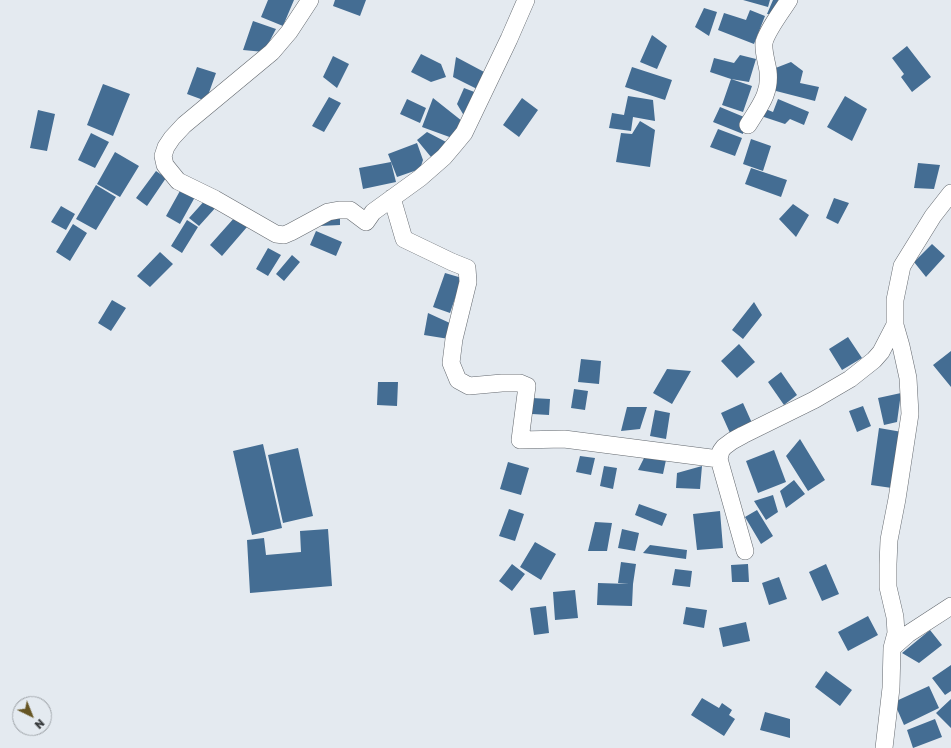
<!DOCTYPE html>
<html>
<head>
<meta charset="utf-8">
<style>
  body { margin:0 }
  #map { position:relative; width:951px; height:748px; overflow:hidden; background:#e4eaf0; font-family:"Golos Text",sans-serif }
  canvas { display:block }
  .north { position:absolute; left:12px; top:696px; width:40px; height:40px; box-sizing:border-box; background:#e4eaf0; border:1px solid #9ea3a8; border-radius:50%; rotate:137deg; font-size:11px; font-weight:700; line-height:16px; text-align:center; color:#36393b }
  .north::after { content:''; display:block; margin:auto; width:14px; height:18px; background:#665523; clip-path:polygon(50% 0,100% 100%,50% 72%,0 100%) }
</style>
</head>
<body>
<div id="map">
<canvas width="951" height="748"></canvas>
<div class="north">N</div>
</div>
<script>
const ctx = document.querySelector('canvas').getContext('2d');
ctx.lineJoin = 'round';
function paint(path, color) { ctx.fillStyle = color; ctx.fill(path, 'evenodd'); }
function stroke(path, color, width, dash) { ctx.strokeStyle = color; ctx.lineWidth = width; ctx.lineCap = dash ? 'butt' : 'round'; ctx.setLineDash(dash || []); ctx.stroke(path); }
paint(new Path2D(`
  M268 0H294L283 26 261 17Z
  M335 0H366L360 16 333 6Z
  M743 0H770L768 7Z
  M773 0H783L780 14H767Z
  M704 8 717 12 709 36 695 27Z
  M750 10 765 16 754 44 718 30 724 13 746 20Z
  M253 21 276 29 264 52 243 50Z
  M652 35 667 46 657 69 640 62Z
  M907 46 931 77 912 92 901 77 904 74 892 58Z
  M421 54 441 64 446 77 431 82 411 72Z
  M740 55 756 59 749 82 731 79 710 72 714 58 734 63Z
  M333 56 349 64 337 88 323 77Z
  M456 57 486 73 477 89 453 77Z
  M791 62 803 71 800 83 819 87 815 101 776 91 773 69Z
  M197 67 216 73 206 101 187 94Z
  M632 67 672 80 665 100 625 87Z
  M731 79 752 86 743 112 722 105Z
  M103 84 130 94 113 136 87 125Z
  M464 88 477 93 466 119 457 104Z
  M628 96 653 100 655 121 633 117 631 131 609 128 612 113 624 115Z
  M845 96 867 109 852 141 827 127Z
  M329 97 341 103 324 132 312 126Z
  M433 98 462 121 455 139 422 127Z
  M522 98 538 110 519 137 503 125Z
  M407 99 426 108 420 123 400 114Z
  M778 99 809 112 804 125 790 119 785 124 758 115 763 108 773 112Z
  M720 107 744 117 743 134 713 122Z
  M38 110 55 114 47 151 30 148Z
  M640 121 655 130 650 167 616 162 621 133 632 134Z
  M718 129 742 138 735 156 710 147Z
  M427 132 448 143 431 157 417 140Z
  M91 133 109 142 95 168 78 160Z
  M751 139 771 146 763 171 743 164Z
  M417 143 423 160 420 169 397 177 388 154Z
  M115 152 139 166 120 197 97 184Z
  M391 162 396 182 363 189 359 168Z
  M918 163 940 165 934 189 914 188Z
  M751 168 787 180 781 197 745 184Z
  M156 171 166 178 147 206 136 198Z
  M96 185 116 197 96 230 76 219Z
  M181 189 195 197 180 224 166 216Z
  M207 198 217 206 199 226 189 218Z
  M834 198 849 203 838 224 826 218Z
  M793 204 809 215 796 237 779 219Z
  M61 206 75 214 66 230 51 222Z
  M235 217 247 227 222 256 210 245Z
  M340 217V225L319 226V218Z
  M187 220 198 227 182 253 171 246Z
  M73 224 87 233 70 261 56 252Z
  M316 231 342 242 336 256 310 245Z
  M932 244 945 256 926 277 914 262Z
  M268 248 281 255 268 276 256 269Z
  M160 252 173 264 150 287 137 276Z
  M292 255 300 262 284 281 276 274Z
  M445 273 462 278 450 313 433 307Z
  M112 300 126 308 111 331 98 323Z
  M754 302 762 315 743 339 732 330Z
  M428 313 452 324 449 339 424 335Z
  M848 337 862 358 842 370 829 349Z
  M739 344 755 362 737 378 721 361Z
  M951 351V387L933 365Z
  M581 359 601 361 599 384 578 382Z
  M667 369 691 371 672 404 653 393Z
  M781 372 797 395 784 405 768 382Z
  M378 382H398L397 406 377 405Z
  M574 389 588 391 585 410 571 408Z
  M901 393 897 422 884 425 878 398Z
  M532 398 550 399 549 415 532 414Z
  M743 403 752 423 730 433 721 413Z
  M863 406 871 426 857 432 849 411Z
  M627 407H647L640 429 621 431Z
  M655 410 670 413 666 439 650 436Z
  M879 428 902 432 892 488 871 485Z
  M800 439 825 480 808 491 786 456Z
  M263 444 282 528 252 535 233 451Z
  M298 448 313 516 283 523 268 455Z
  M774 450 786 482 758 493 746 461Z
  M580 456 595 458 591 475 576 472Z
  M645 456 666 460 663 474 638 470Z
  M508 462 529 468 521 495 500 489Z
  M604 466 617 468 613 489 600 486Z
  M702 466 700 489 676 488 677 473Z
  M794 480 805 494 786 508 780 491Z
  M773 495 778 512 766 520 754 501Z
  M639 504 667 514 662 526 635 515Z
  M509 509 524 514 515 541 499 536Z
  M757 510 773 536 761 544 745 517Z
  M720 511 723 548 697 550 693 514Z
  M595 522 612 523 607 551H588Z
  M328 529 332 586 250 593 247 540 264 538 266 555 301 552 300 531Z
  M622 529 639 533 635 551 618 548Z
  M535 542 556 554 541 580 520 567Z
  M650 545 687 550 686 559 643 553Z
  M621 562 636 564 633 584 632 606 597 605 598 583 629 584 618 583Z
  M512 564 525 574 512 591 499 581Z
  M748 564 749 582H732L731 565Z
  M826 564 839 594 822 601 809 572Z
  M675 569 692 571 690 587 672 585Z
  M779 577 787 599 769 605 762 583Z
  M575 590 578 618 555 620 553 592Z
  M546 606 549 633 534 635 530 608Z
  M686 607 707 610 704 628 683 624Z
  M868 616 878 635 848 651 838 632Z
  M746 622 750 641 723 647 719 628Z
  M930 630 942 645 919 663 902 653Z
  M951 665V691L945 695 932 678Z
  M826 671 852 690 840 706 815 687Z
  M929 686 939 708 904 725 894 702Z
  M702 698 719 708 722 703 732 710 729 715 735 719 724 736 691 715Z
  M951 699V728L936 713Z
  M765 712 790 719V738L760 730Z
  M935 719 942 737 913 748 907 730Z`), '#446d93');
const minor = new Path2D(`
  M310 0 289 32 272 52 184 125 172 138 166 147 163 156 165 165 178 181 215 199 276 234 284 235 291 232 328 212 339 210H350L366 222 373 212 420 178 444 157 455 144 464 133 509 39 526 0
  M748 125C759 107 771 93 768 71 767 63 763 52 764 43 766 32 782 11 789 0
  M392 198 404 239 452 262 467 268 468 282 454 339 451 363 458 380 469 386 502 383H520L527 386 520 440 564 439 719 459
  M745 551 719 459 721 451 724 447 732 441 743 435 814 400 850 379 874 360 881 352 895 325V300L902 266 933 216 951 193
  M892 648 908 634 951 606
  M884 748 891 688 892 648 896 633 895 617 888 587V564L889 540 897 499 910 414 908 378 901 346 895 325`);
stroke(minor, '#64696f', 18);
stroke(minor, '#fff', 17);
</script>
</body>
</html>
